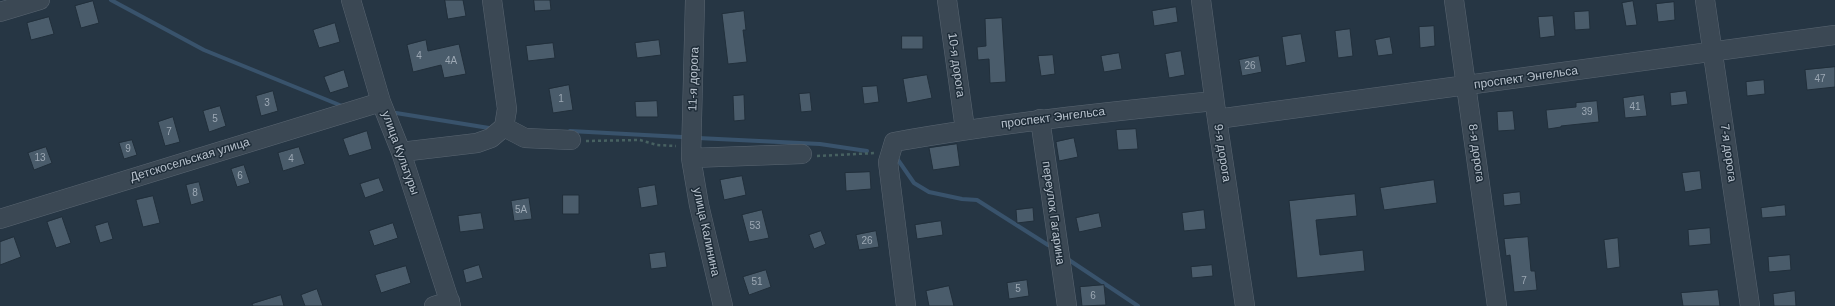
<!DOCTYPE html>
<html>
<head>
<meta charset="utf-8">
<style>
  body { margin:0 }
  canvas { display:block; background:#263644 }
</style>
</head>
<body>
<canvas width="1835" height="306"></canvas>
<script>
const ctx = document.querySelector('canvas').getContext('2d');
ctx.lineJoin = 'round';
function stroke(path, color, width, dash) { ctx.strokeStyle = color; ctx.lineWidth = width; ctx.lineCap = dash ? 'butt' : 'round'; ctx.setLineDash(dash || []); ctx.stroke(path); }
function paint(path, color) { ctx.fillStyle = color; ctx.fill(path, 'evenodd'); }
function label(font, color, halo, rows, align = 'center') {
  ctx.font = font + ' Helvetica,sans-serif'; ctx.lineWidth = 3; ctx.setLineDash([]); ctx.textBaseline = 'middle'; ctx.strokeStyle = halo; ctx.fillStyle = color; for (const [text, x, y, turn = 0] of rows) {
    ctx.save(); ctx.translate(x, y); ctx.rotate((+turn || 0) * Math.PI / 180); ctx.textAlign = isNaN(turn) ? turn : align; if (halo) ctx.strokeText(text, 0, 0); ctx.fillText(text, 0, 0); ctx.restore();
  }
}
stroke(new Path2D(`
  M111 0 204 50 342 106
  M396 113 489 128
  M570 131 682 137
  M698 138 820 144 867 151
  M896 157 914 183 929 192 962 199 977 200 1048 245
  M1069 260 1138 306`), '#39536c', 4);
const building = new Path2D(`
  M445 0H463L466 16 448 19Z
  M534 0H550L551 10 535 11Z
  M93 1 99 23 81 28 75 6Z
  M1633 1 1637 25 1626 26 1622 3Z
  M1674 2 1675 20 1658 22 1656 4Z
  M1176 7 1178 22 1154 26 1152 11Z
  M744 11 746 30H743L747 62 728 64 722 14Z
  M1589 11 1590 29 1575 30 1574 12Z
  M1553 16 1555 36 1540 38 1538 17Z
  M49 17 54 34 31 40 27 23Z
  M1002 18 1006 82 990 83 989 59 978 60 977 47 986 46 985 19Z
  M335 23 340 42 319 48 313 30Z
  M1434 26 1435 46 1420 48 1419 27Z
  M1350 29 1353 56 1338 58 1335 31Z
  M1301 34 1306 62 1286 66 1282 37Z
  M902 36H923V49H902Z
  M1390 37 1393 54 1378 56 1375 40Z
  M426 40 428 51 459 44 466 74 444 78 441 65 413 72 407 45Z
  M659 40 661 55 637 58 635 43Z
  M553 43 555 58 528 61 526 46Z
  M1181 51 1185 75 1169 78 1165 54Z
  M1119 53 1122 69 1104 72 1101 56Z
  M1053 55 1055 74 1041 76 1038 56Z
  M1259 56 1262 72 1242 76 1239 60Z
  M1835 67V87L1807 90 1805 70Z
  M344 70 349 87 330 93 324 77Z
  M927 75 932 98 907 103 903 79Z
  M1764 80 1765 94 1747 96 1746 82Z
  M569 85 573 110 553 113 549 89Z
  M877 86 879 102 864 104 862 87Z
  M273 91 278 111 261 116 256 96Z
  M1686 91 1688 104 1671 106 1670 93Z
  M810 93 812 111 801 112 799 94Z
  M744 95 745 120 734 121 733 96Z
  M1644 95 1647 116 1625 118 1623 98Z
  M657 101 658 117H636L635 102Z
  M1597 101 1599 122 1561 126V127L1548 129 1546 110 1576 107V103Z
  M220 106 226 126 209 132 203 111Z
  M1513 111 1515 130 1498 131 1497 112Z
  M173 117 180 142 165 146 158 122Z
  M1136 129 1138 149 1118 150 1116 130Z
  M367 131 372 149 349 156 343 139Z
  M1074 138 1078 157 1059 161 1056 142Z
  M132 140 137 155 124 159 119 143Z
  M957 144 960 166 933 170 929 148Z
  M46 147 52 163 34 170 28 153Z
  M299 147 305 164 283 171 278 153Z
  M244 165 250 183 237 187 231 169Z
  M1700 171 1702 189 1685 192 1682 173Z
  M870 172 871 189 846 191 845 173Z
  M742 176 746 195 724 200 720 180Z
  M379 178 384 191 365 198 360 184Z
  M1434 180 1437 203 1384 210 1380 188Z
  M199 182 204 201 191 205 186 185Z
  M655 185 658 205 641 208 638 188Z
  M1520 192 1521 204 1504 206 1503 194Z
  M1355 194 1357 216 1316 220 1320 255 1363 250 1365 271 1297 278 1289 201Z
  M563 195H579V214H563Z
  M153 196 160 223 143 227 136 200Z
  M529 198 532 219 514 221 511 201Z
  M1785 205 1786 216 1762 218 1761 208Z
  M1033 208 1034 221 1017 223 1016 210Z
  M762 210 769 238 749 242 742 215Z
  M1204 210 1206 229 1184 231 1182 213Z
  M481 213 484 229 460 232 458 216Z
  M1099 213 1102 227 1079 232 1076 218Z
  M62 217 71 243 56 248 47 222Z
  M941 221 943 235 917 239 915 225Z
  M108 222 113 239 100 243 95 226Z
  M393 223 398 238 374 246 369 231Z
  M1710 228 1711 244 1689 246 1688 230Z
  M821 231 826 244 814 249 809 235Z
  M876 231 879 247 859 250 856 235Z
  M14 237 21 257 0 265V242Z
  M1528 237 1531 271H1535L1537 290 1514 292 1510 255 1506 256 1504 239Z
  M1618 238 1620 267 1607 269 1604 240Z
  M665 252 667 267 651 269 649 254Z
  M1790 255 1791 270 1769 272 1768 257Z
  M479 265 483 278 466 283 463 270Z
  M1212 265 1213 276 1192 278 1191 267Z
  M406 266 411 283 381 293 375 275Z
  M766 270 771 287 749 295 743 277Z
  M1027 280 1029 296 1009 299 1007 283Z
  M1104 285 1106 305 1082 306 1080 287Z
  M949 286 954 306H929L926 291Z
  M317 289 323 306H305L301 295Z
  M1718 290 1720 306H1683L1681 293Z
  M1795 291 1796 306H1774L1773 294Z
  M281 295 284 306H253L252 304Z`);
paint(building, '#4a5c6b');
stroke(building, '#212f3b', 1);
const minor = new Path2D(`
  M351 0 381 102 401 152 451 306
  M695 0 691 158 699 205 723 306
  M947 0 965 129
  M1201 0 1217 119 1245 306
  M1454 0 1497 306
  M1705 0 1750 306
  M0 12 40 0
  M1040 119 1067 306
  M1217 119 1835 35
  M504 127 525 138 571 140
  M401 152 477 143 491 138 504 127 507 109 492 0
  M691 158 802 154
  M0 219 381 102
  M434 306 450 301
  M906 306 888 162 894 142C1000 123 1107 112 1214 101`);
stroke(minor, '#596571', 20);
stroke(new Path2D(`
  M586 141 640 140 657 145 676 146
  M817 156 876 153`), '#476161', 2.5, [3, 3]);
stroke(minor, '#3b4854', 19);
label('10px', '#9ca8b4', null, [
  ["4",419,56],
  ["4А",451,61],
  ["26",1250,66],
  ["47",1820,79],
  ["1",561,99],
  ["3",267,103],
  ["41",1635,107],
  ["39",1587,112],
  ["5",215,119],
  ["7",169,132],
  ["9",128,149],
  ["13",40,158],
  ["4",291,159],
  ["6",240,176],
  ["8",195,193],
  ["5А",521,210],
  ["53",755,226],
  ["26",867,241],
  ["7",1524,281],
  ["51",757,282],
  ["5",1018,289],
  ["6",1093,296]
]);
label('12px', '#b8c2cd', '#1f2d39', [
  ["10-я дорога",956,65,82],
  ["проспект Энгельса",1526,78,-8],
  ["11-я дорога",694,79,-88],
  ["проспект Энгельса",1053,118,-7],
  ["улица Культуры",400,153,70],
  ["9-я дорога",1222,153,81],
  ["8-я дорога",1476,153,82],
  ["7-я дорога",1728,153,82],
  ["Детскосельская улица",190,160,-17],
  ["переулок Гагарина",1053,213,82],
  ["улица Калинина",706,232,78]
]);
</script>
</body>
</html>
